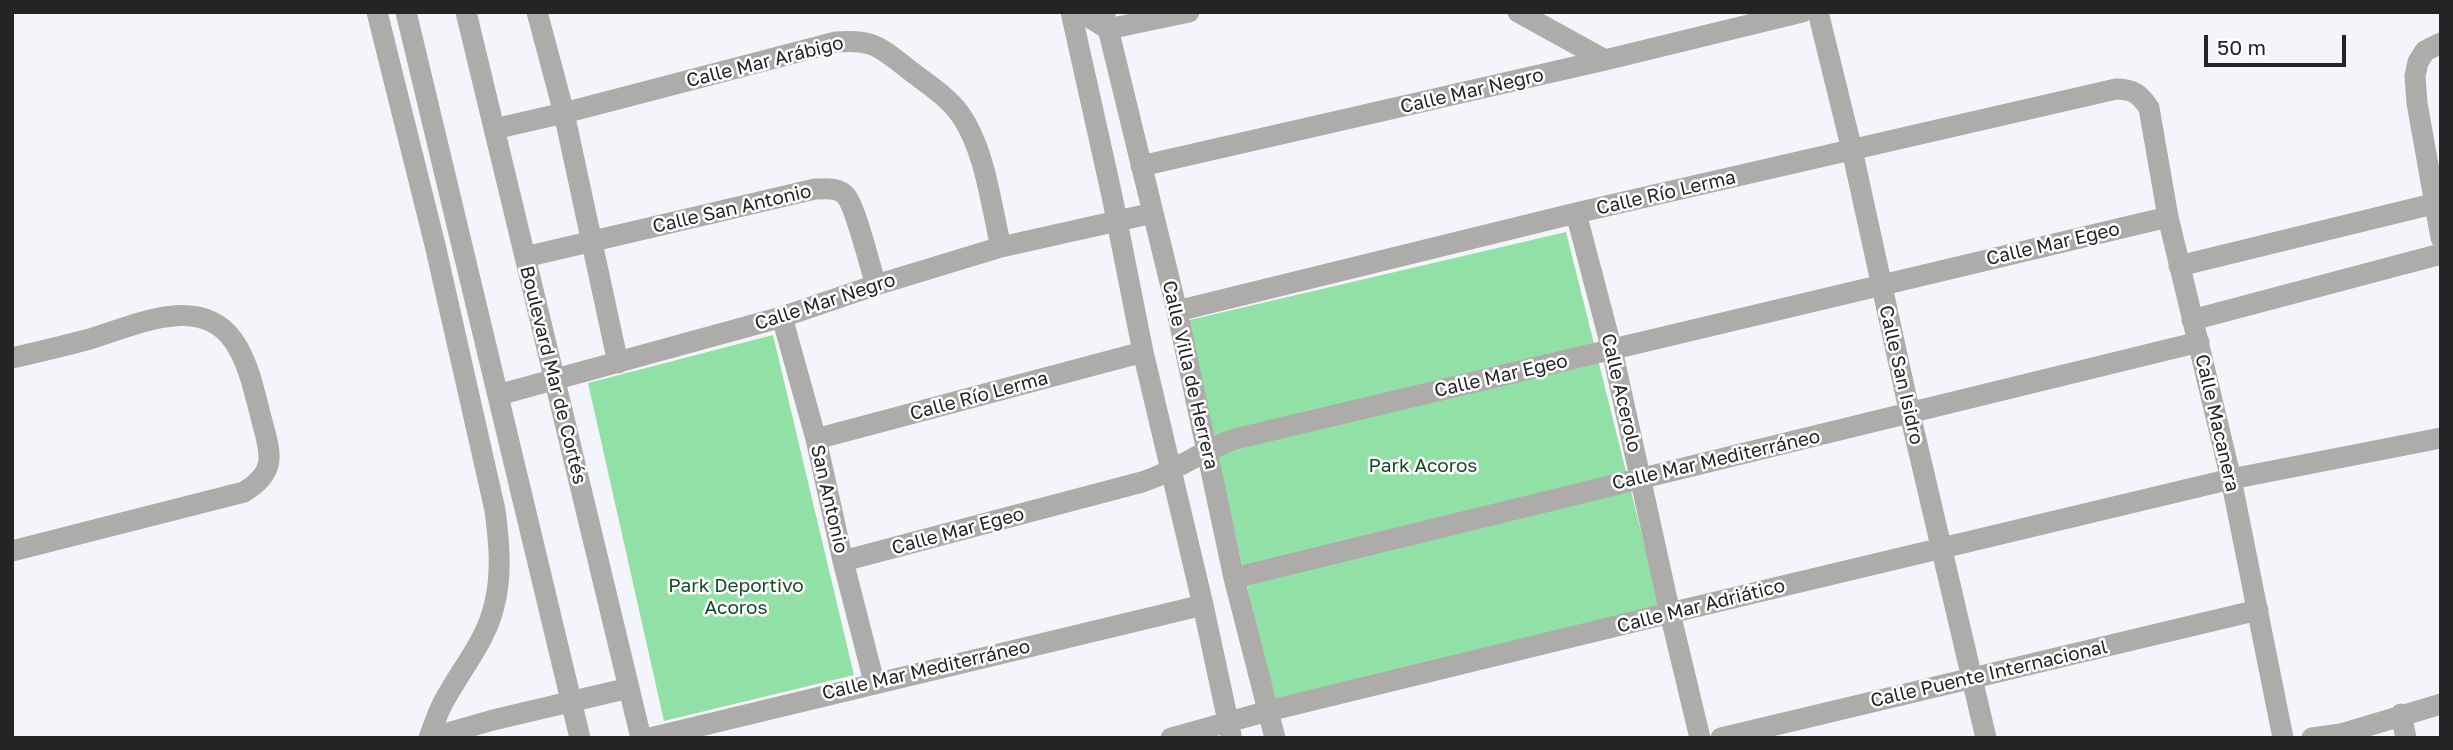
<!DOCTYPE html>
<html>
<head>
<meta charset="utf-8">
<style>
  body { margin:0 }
  #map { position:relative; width:2453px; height:750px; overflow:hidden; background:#f4f5fa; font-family:"Golos Text",sans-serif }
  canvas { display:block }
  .frame { position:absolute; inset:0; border:14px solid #242426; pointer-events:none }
  .scale { position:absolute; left:2204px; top:35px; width:142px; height:32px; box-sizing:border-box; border:4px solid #242426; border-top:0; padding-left:9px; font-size:21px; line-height:24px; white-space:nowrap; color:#242426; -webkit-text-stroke:5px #fff; paint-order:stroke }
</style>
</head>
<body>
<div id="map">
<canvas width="2453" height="750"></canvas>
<div class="frame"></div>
<div class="scale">50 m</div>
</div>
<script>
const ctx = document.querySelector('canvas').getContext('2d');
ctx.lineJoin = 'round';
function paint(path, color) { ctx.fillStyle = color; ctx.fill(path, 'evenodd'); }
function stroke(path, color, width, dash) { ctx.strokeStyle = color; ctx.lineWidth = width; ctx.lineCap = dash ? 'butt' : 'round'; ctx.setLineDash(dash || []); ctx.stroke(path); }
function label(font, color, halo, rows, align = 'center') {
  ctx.font = font + ' "Golos Text",sans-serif'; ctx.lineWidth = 5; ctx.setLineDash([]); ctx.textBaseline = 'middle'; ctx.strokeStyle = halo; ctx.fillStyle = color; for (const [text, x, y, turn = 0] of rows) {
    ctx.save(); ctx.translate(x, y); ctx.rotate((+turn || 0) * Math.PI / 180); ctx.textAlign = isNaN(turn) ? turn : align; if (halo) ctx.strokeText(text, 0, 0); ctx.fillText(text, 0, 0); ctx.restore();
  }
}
paint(new Path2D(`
  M1566 232 1661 611 1274 700 1185 321Z
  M773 335 854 675 664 721 588 383Z`), '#91e0a6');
stroke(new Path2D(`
  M377 12 435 245 495 510C499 541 502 572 495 602 487 642 458 672 441 707 436 717 433 728 429 738
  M406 12 580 738
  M466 12 641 738
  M537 12 564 113 618 363
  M1071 12 1112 196 1143 352 1203 605 1231 735
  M1081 12 1108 29 1189 12
  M1104 12 1177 311 1234 578 1275 738
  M1518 12 1605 60
  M1818 12 1852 150 1910 414 1986 738
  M2441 43 2425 51 2418 62 2415 76 2417 103 2441 238
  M494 129 564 113 836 42C873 39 880 47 908 69 926 83 947 96 960 114 985 149 991 205 1001 247
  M1141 166 1605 60 1802 12
  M1576 213 1612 350 1670 613 1700 738
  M525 257 815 189C826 189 839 187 846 196 856 208 870 267 876 285
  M2179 266 2441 202
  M1177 311 1576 213 2116 89C2133 89 2140 94 2149 108L2168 217 2231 479 2283 738
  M782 317 816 439 843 561 874 682
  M2192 320 2441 254
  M12 358C38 352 64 346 90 339 133 326 199 293 233 340 250 364 255 396 263 425 272 457 275 473 244 492L12 551
  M498 395 782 317 876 285 1001 247 1153 213
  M816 439 1143 352
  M843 561 1142 482C1176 471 1201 451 1235 439L2168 217
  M1234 578C1555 498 1877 422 2199 342
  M2401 714 2406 738
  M430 738 493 720 629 688
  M650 738 1203 605
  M1171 738 1268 711 1670 613 2231 479 2441 438
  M1721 738 2258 610
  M2312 738 2341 734 2441 704`), '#adacaa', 21);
label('19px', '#242426', '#fff', [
  ["Calle Mar Arábigo",765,62,-14],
  ["Calle Mar Negro",1472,91,-13],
  ["Calle Río Lerma",1666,193,-13],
  ["Calle San Antonio",732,209,-13],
  ["Calle Mar Egeo",2053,244,-13],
  ["Calle Mar Negro",825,302,-18],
  ["Boulevard Mar de Cortés",553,375,76],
  ["Calle Villa de Herrera",1190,375,77],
  ["Calle San Isidro",1901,375,77],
  ["Calle Mar Egeo",1501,376,-13],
  ["Calle Acerolo",1621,393,77],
  ["Calle Río Lerma",979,396,-15],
  ["Calle Macanera",2217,423,77],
  ["Calle Mar Mediterráneo",1716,460,-13],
  ["San Antonio",829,499,77],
  ["Calle Mar Egeo",958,531,-15],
  ["Calle Mar Adriático",1701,606,-14],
  ["Calle Mar Mediterráneo",926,670,-13],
  ["Calle Puente Internacional",1989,674,-13]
]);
label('19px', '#124c28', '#fff', [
  ["Park Acoros",1423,466],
  ["Park Deportivo",736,586],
  ["Acoros",736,608]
]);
</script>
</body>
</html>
